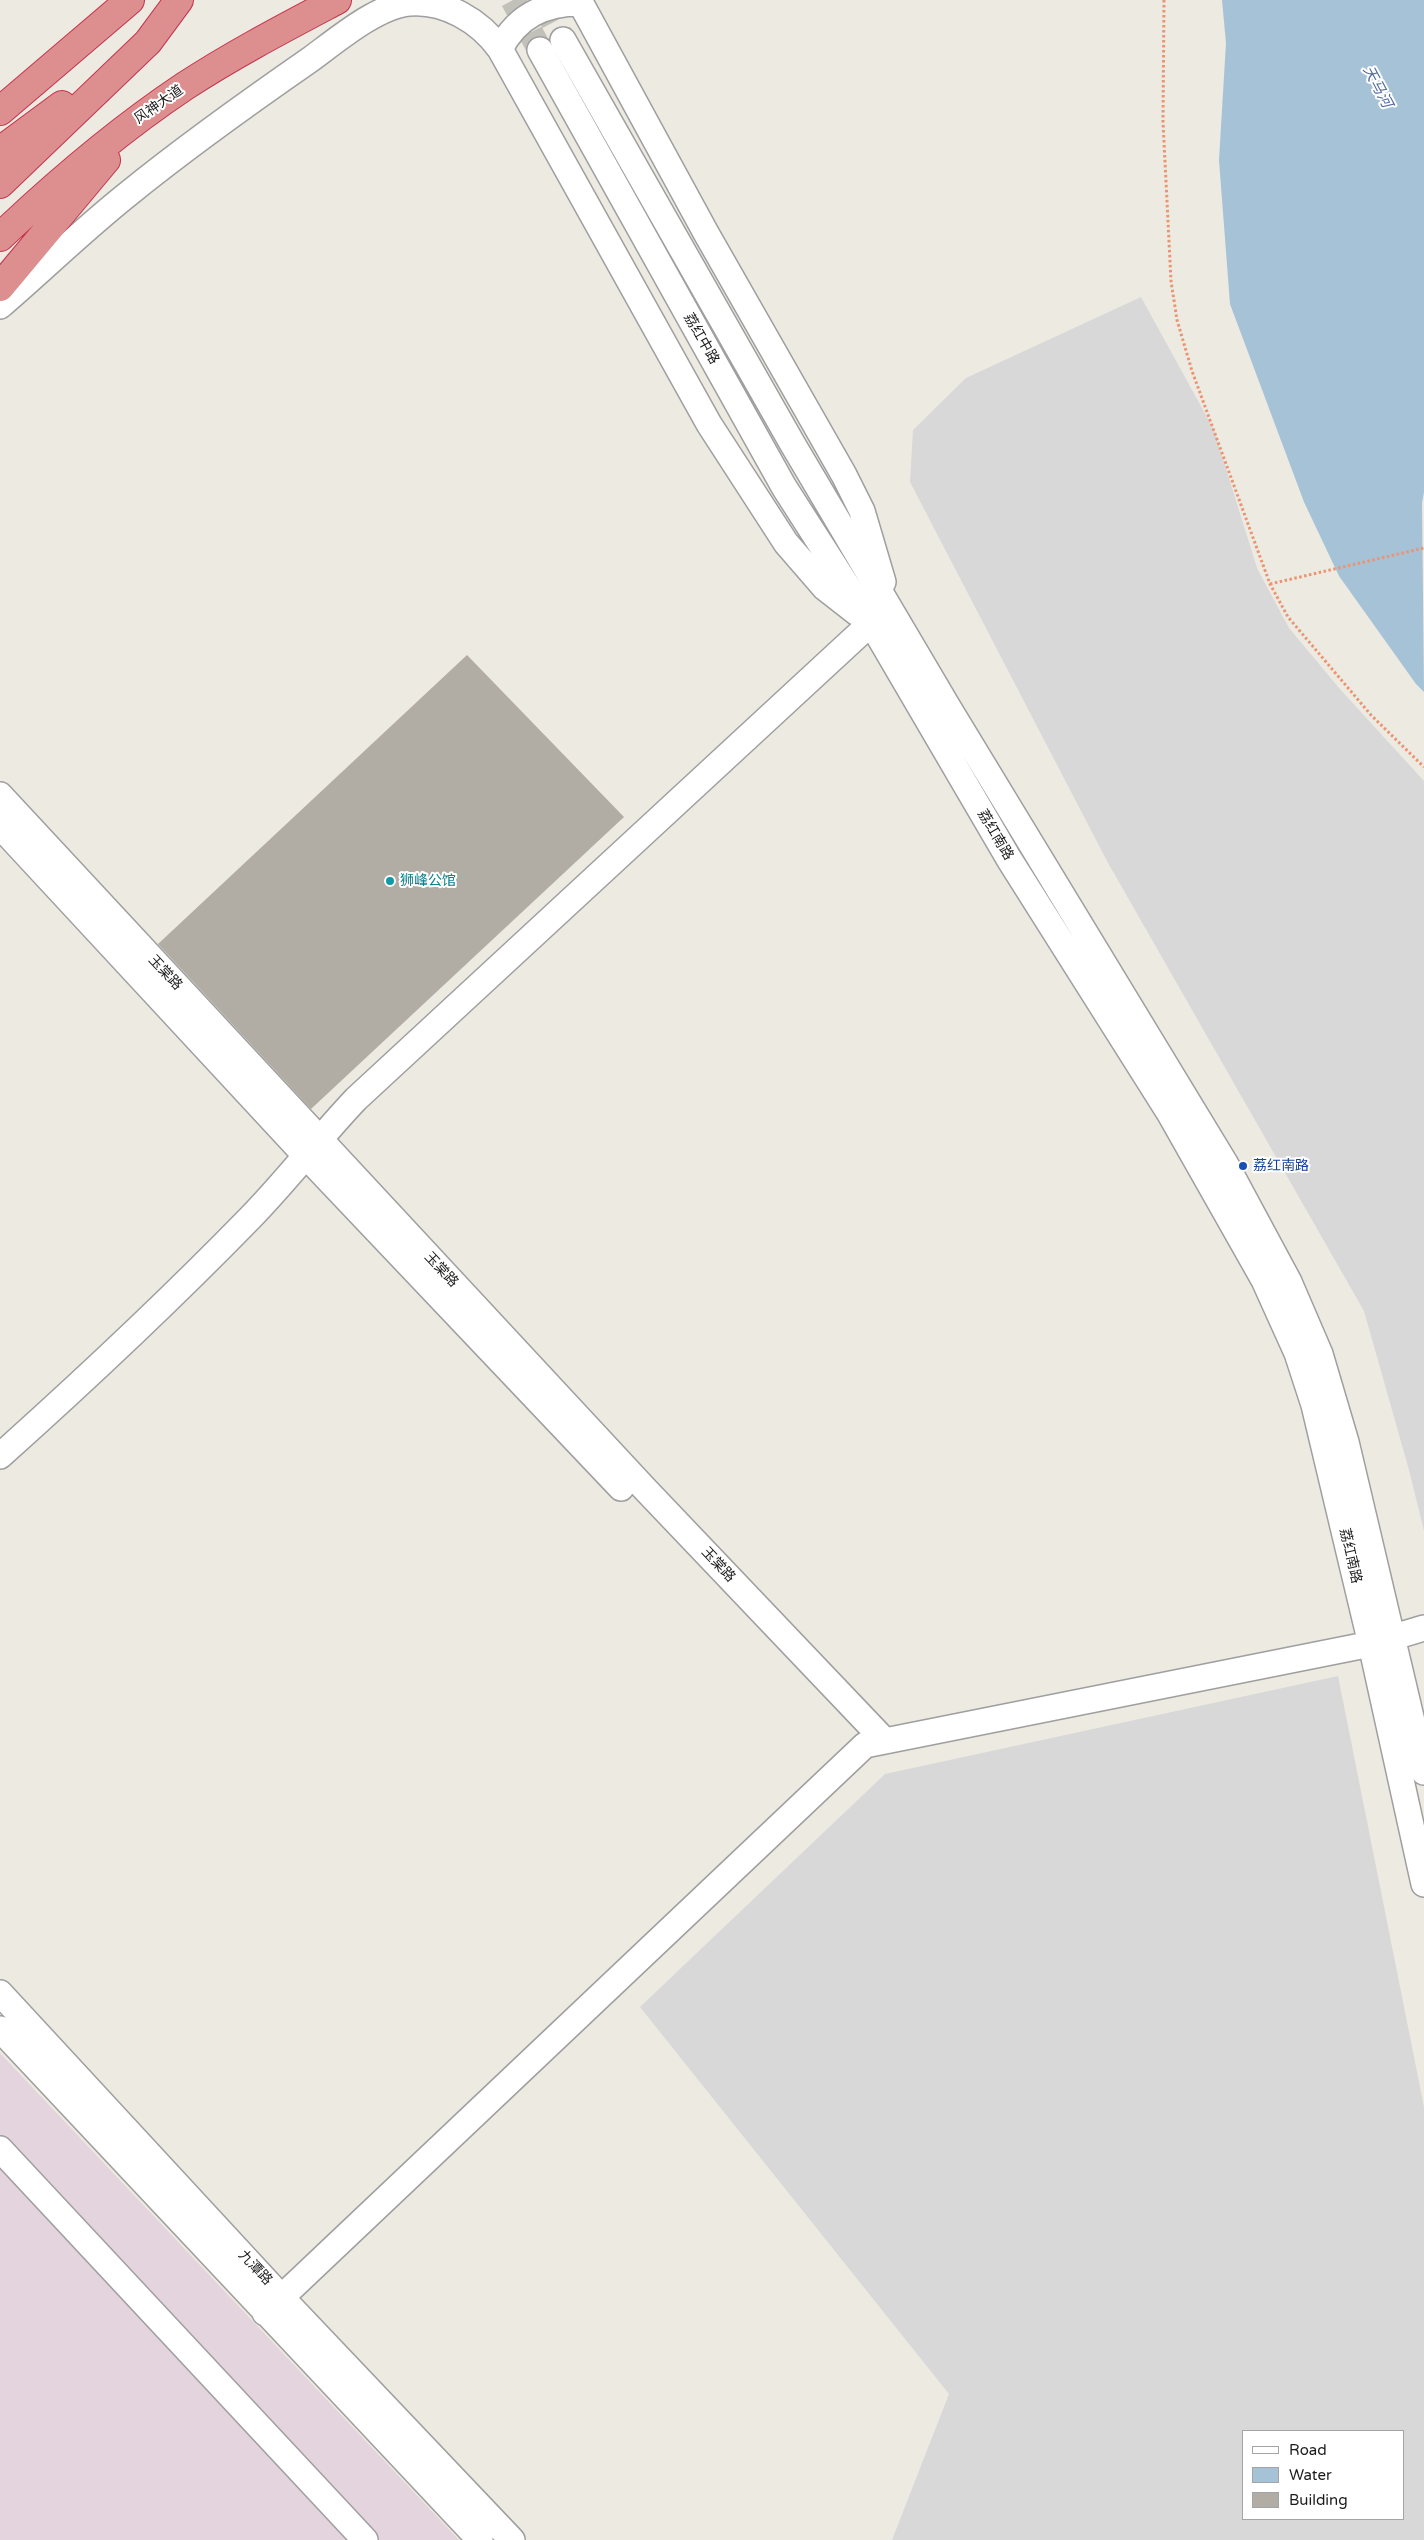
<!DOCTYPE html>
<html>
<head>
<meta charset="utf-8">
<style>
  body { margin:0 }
  #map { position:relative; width:1424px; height:2540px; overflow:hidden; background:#eceae1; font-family:"Varela Round",sans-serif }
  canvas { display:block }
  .legend { position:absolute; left:1242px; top:2430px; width:162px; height:90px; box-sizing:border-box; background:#fff; border:1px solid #a4a4a4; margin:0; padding:6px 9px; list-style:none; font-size:15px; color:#1b1b1b }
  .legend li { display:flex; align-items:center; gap:10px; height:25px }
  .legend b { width:25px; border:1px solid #a4a4a4 }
</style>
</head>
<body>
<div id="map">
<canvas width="1424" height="2540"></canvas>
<ul class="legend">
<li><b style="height:6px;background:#fff"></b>Road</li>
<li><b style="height:14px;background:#a5c2d6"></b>Water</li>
<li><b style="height:14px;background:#b1aca4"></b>Building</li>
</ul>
</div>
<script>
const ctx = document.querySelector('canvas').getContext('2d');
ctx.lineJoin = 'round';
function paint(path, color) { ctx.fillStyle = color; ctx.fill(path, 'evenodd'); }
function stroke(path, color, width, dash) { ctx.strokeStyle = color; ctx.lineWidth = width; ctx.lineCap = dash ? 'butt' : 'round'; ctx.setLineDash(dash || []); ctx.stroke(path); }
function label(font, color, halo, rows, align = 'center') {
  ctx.font = font + ' "Varela Round","Noto Sans SC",sans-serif'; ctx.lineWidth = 4; ctx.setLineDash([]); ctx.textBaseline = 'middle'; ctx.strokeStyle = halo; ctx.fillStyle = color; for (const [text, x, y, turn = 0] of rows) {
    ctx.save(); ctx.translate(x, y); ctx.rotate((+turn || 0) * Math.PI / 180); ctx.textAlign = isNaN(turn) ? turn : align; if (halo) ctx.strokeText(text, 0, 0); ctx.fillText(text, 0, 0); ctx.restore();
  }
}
paint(new Path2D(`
  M1141 297 1214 430 1257 568 1289 628 1339 688 1424 781V1531L1409 1470 1364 1311 1107 861 910 482 913 430 966 378Z
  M1338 1676 1424 2107V2540H892L949 2394 640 2007 885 1774ZM1403 2431V2519H1243V2431Z`), '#d9d8d8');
paint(new Path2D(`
  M0 2053 459 2540H0Z`), '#e4d4de');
paint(new Path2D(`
  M1222 0H1424V492L1422 503 1424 692 1416 684 1339 576 1304 502 1230 304 1219 160 1226 43Z`), '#a5c2d6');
paint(new Path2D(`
  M467 655 624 817 311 1109 158 944Z`), '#b1aca4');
stroke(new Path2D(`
  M513 0 540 50
  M542 0 563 40`), '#c2c1b9', 25, [25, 12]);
const minor = new Path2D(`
  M579 0 706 233 844 475 862 511 883 582
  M563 40 792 443 948 707 1225 1163 1289 1282 1320 1354 1346 1442 1424 1772
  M500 49C517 16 544 3 580 3
  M540 50 784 487 871 623 1009 859 1170 1114 1264 1280 1297 1353 1314 1405 1371 1644 1424 1884
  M0 306C43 269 84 229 128 194 187 146 249 102 311 59 337 40 377 6 409 3 445 0 480 21 500 49L709 424 786 543 825 588 857 613
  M0 795 645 1489 885 1741
  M0 826 305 1155 621 1488
  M0 1456C86 1379 170 1300 250 1218 287 1180 320 1137 356 1099L871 623
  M0 1993 282 2298 512 2540
  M0 2029 480 2540
  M0 2149 365 2540
  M265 2313 865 1745 1371 1644 1424 1628`);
const highway = new Path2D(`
  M0 111 130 0
  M0 151 62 105
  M0 184 148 42 179 0
  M0 237C58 182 119 130 185 86 234 54 286 27 337 0
  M0 287 106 160`);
stroke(minor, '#9f9f9f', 28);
stroke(highway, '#c5334b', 30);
stroke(new Path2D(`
  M1164 0 1163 122 1171 281 1177 320 1192 371 1270 584 1288 617 1371 715 1424 767
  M1270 584 1424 548`), '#ec9472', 3, [2.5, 2.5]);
stroke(minor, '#fff', 25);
stroke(highway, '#dd8f90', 28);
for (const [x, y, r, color] of [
  [390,881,5,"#0f9aa8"],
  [1243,1166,5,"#1a4fb4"]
]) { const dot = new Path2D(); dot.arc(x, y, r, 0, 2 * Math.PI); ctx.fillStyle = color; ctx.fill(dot); stroke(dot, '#fff', 2); }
label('14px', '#1b1b1b', '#fff', [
  ["风神大道",159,105,-35],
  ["荔红中路",701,339,60],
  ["荔红南路",995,835,59],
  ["玉棠路",165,973,47],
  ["玉棠路",441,1270,47],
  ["荔红南路",1350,1556,77],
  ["玉棠路",718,1565,47],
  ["九潭路",255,2268,47]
]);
label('14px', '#0d838f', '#fff', [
  ["狮峰公馆",400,881]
], 'left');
label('14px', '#164399', '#fff', [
  ["荔红南路",1253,1166]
], 'left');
label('italic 15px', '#516ba1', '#fff', [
  ["天马河",1377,87,62]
]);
</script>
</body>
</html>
